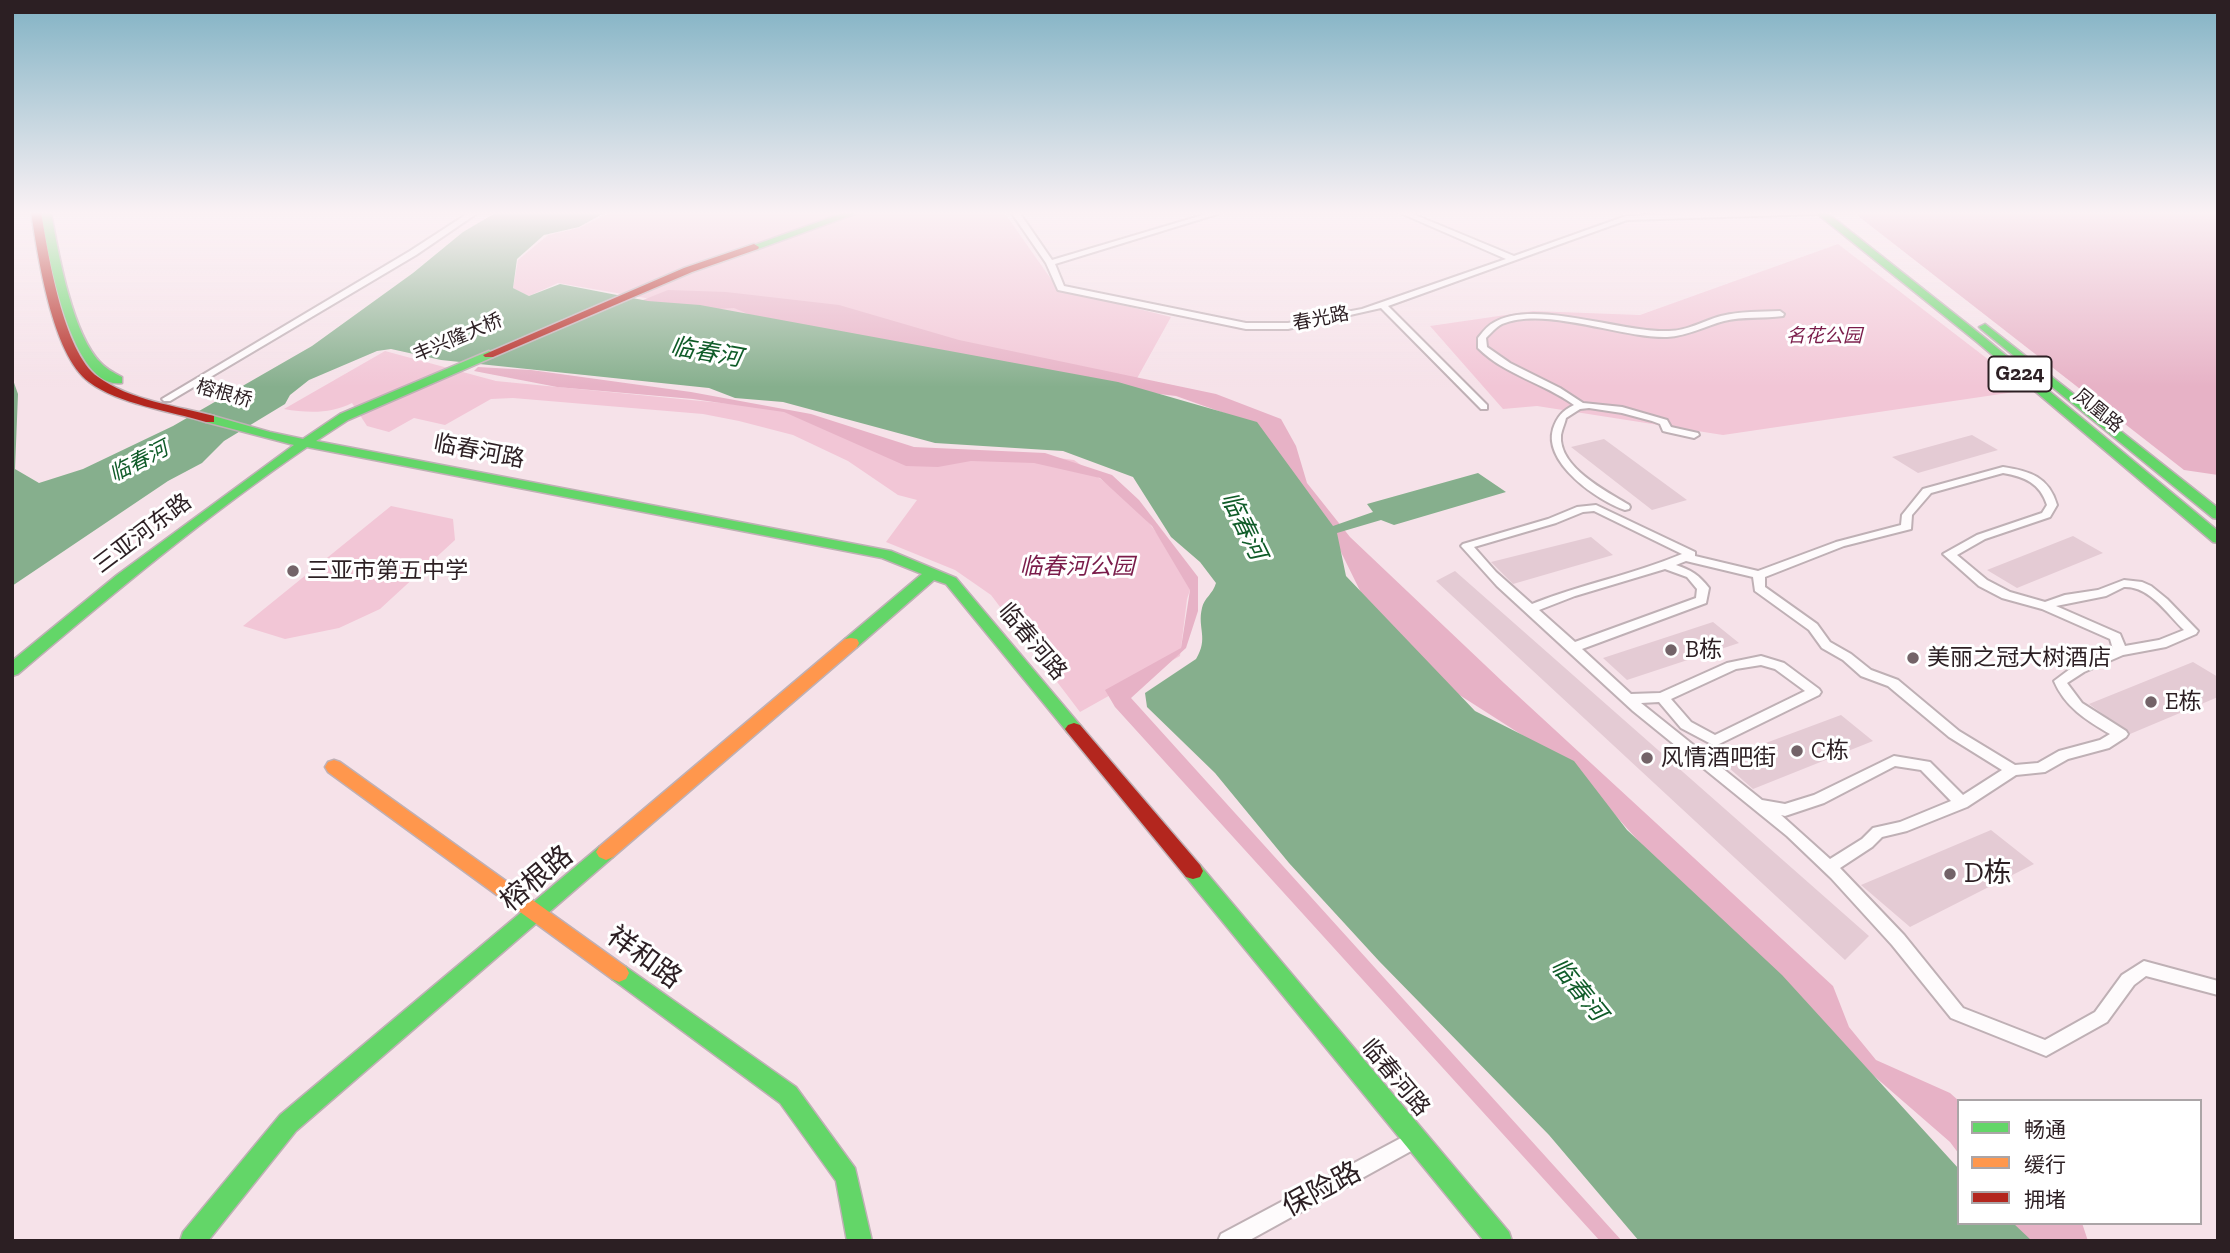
<!DOCTYPE html>
<html>
<head>
<meta charset="utf-8">
<style>
  body { margin:0 }
  #map { position:relative; width:2230px; height:1253px; overflow:hidden; background:#f6e2e9; font-family:"Zilla Slab","Noto Sans SC",serif }
  canvas { display:block }
  .frame { position:absolute; inset:0; border:14px solid #2c1f23; pointer-events:none }
  .legend { position:absolute; left:1957px; top:1099px; width:245px; height:126px; box-sizing:border-box; background:#fff; border:2px solid #aba5a7; margin:0; padding:9px 12px; list-style:none; font-size:21px; color:#2c1f23 }
  .legend li { display:flex; align-items:center; gap:14px; height:35px }
  .legend b { width:35px; border:2px solid #aba5a7 }
</style>
</head>
<body>
<div id="map">
<canvas width="2230" height="1253"></canvas>
<div class="frame"></div>
<ul class="legend">
<li><b style="height:9px;background:#63d668"></b>畅通</li>
<li><b style="height:9px;background:#ff974d"></b>缓行</li>
<li><b style="height:9px;background:#b3261e"></b>拥堵</li>
</ul>
</div>
<script>
const ctx = document.querySelector('canvas').getContext('2d');
ctx.lineJoin = 'round';
function paint(path, color) { ctx.fillStyle = color; ctx.fill(path, 'evenodd'); }
function stroke(path, color, width, dash) { ctx.strokeStyle = color; ctx.lineWidth = width; ctx.lineCap = dash ? 'butt' : 'round'; ctx.setLineDash(dash || []); ctx.stroke(path); }
function label(font, color, halo, rows, align = 'center') {
  ctx.font = font + ' "Zilla Slab","Noto Sans SC",serif'; ctx.lineWidth = 6; ctx.setLineDash([]); ctx.textBaseline = 'middle'; ctx.strokeStyle = halo; ctx.fillStyle = color; for (const [text, x, y, turn = 0] of rows) {
    ctx.save(); ctx.translate(x, y); ctx.rotate((+turn || 0) * Math.PI / 180); ctx.textAlign = isNaN(turn) ? turn : align; if (halo) ctx.strokeText(text, 0, 0); ctx.fillText(text, 0, 0); ctx.restore();
  }
}
paint(new Path2D(`
  M611 212H1004L1058 289 1171 317 1135 382 558 283 529 296 513 288 518 260 548 235 579 228Z
  M1838 244 2028 390 1723 435 1537 406 1503 409 1430 326 1533 311 1640 315Z
  M385 351 496 381 773 408 948 458 1017 453 1074 460 1134 503 1198 588 1190 590 1187 599 1180 656 1080 712 991 595 955 570 886 542 917 500 898 495 848 461 793 435 739 421 703 414 513 398 491 399 445 425 414 418 389 432 367 426 352 403C331 414 307 413 284 409Z
  M391 506 453 519 455 540 380 609 339 628 285 639 243 626Z`), '#f2c6d6');
paint(new Path2D(`
  M1853 212H2218V475L2184 470Z
  M668 290 726 292 839 305 959 340 1216 394 1281 419 1296 446 1307 483 1350 537 1504 683 1833 986 1849 1027 1876 1060 1950 1093 1959 1101V1154L1950 1142 1813 1023 1686 894 1572 767 1450 689 1369 609 1340 550 1255 424 1176 396 1035 379 760 319 734 308 683 311 583 324Z
  M478 367 531 370 691 392 811 414 914 447 1045 453 1112 475 1139 500 1198 577V611L1186 648 1131 698 1622 1241H1600L1115 707 1105 690 1181 648 1190 590 1152 526 1100 478 1034 463 971 461 938 467 906 466 784 412 693 399 557 387 474 371Z
  M2007 1223H2082L2088 1241H2019Z`), '#e7b2c6');
paint(new Path2D(`
  M497 212H606L579 227 544 235 517 259 513 288 529 296 560 284 648 301 700 305 1118 382 1257 422 1333 526 1373 512 1367 504 1478 473 1506 492 1394 525 1381 520 1337 533 1346 576 1475 711 1574 761 1627 830 1782 975 1959 1169V1223H2013L2032 1241H1639L1549 1135 1379 961 1289 863 1215 773 1147 707 1145 693 1196 659C1209 638 1197 628 1202 608 1204 598 1213 594 1216 583L1200 562 1171 537 1133 477 1063 451 935 443 783 402 735 398 709 388 441 360 391 349 377 351 309 380 290 395 285 404 224 441 202 463 168 481 12 586V377L18 394 15 469 39 483 83 469 173 426 312 346 413 273 463 232Z`), '#86af8d');
paint(new Path2D(`
  M1972 435 1998 450 1918 473 1892 457Z
  M1604 439 1687 500 1652 510 1571 447Z
  M2073 536 2103 553 2017 588 1987 570Z
  M1591 537 1613 555 1513 584 1491 562Z
  M1455 571 1869 936 1845 960 1436 581Z
  M1713 622 1739 643 1627 680 1603 658Z
  M2193 662 2218 677V697L2130 734 2089 704Z
  M1841 715 1873 741 1753 789 1720 760Z
  M1991 830 2034 864 1910 927 1861 885Z`), '#e4cbd4');
const street = new Path2D(`
  M470 212H479L416 255 170 401H164L162 399 410 251Z
  M1011 212H1019L1052 260 1213 212H1224L1055 264 1064 286 1246 323H1288L1362 309 1506 259 1398 212H1408L1514 256 1626 216 1756 212H1824L1820 214 1627 220 1388 306 1487 405V409H1481L1381 308 1288 329H1246L1058 290 1046 263Z
  M1780 311 1784 314 1783 316C1764 319 1743 316 1724 321 1705 326 1688 336 1667 337 1619 338 1546 306 1502 324 1496 327 1491 333 1486 338L1487 347 1510 363 1560 388 1583 403 1622 407 1667 420 1671 427 1698 433 1699 435 1694 438 1667 432 1663 431 1660 424 1652 421 1622 413 1589 408 1580 409 1566 418C1565 423 1562 429 1561 435 1558 467 1606 491 1629 505L1630 507 1629 509 1625 510C1598 501 1543 463 1553 429 1557 417 1562 411 1574 405 1544 383 1505 375 1478 348V338C1482 333 1487 326 1493 323 1533 298 1621 333 1669 331 1687 331 1703 321 1721 316 1740 311 1760 312 1780 311Z
  M2003 467C2030 471 2049 477 2057 505L2050 517 1985 539 1957 555 1987 580 2010 592 2045 602 2065 595 2098 590 2124 580 2142 582 2151 586 2167 599 2198 631 2196 634 2166 647 2123 655 2084 672 2067 683 2082 703 2126 731 2128 734 2126 737 2109 748 2068 759 2045 772 2016 775 1967 807 1907 831 1882 837 1872 847 1840 868 1904 935 1963 1008 2045 1040 2095 1012 2122 975 2144 961 2218 981V995L2146 976 2134 985 2107 1022 2046 1056 1951 1018 1892 945 1831 878 1787 836 1633 711 1497 586 1461 546 1463 544 1548 519 1577 507 1596 505 1695 552V556L1758 571 1836 542 1901 525 1902 515 1923 489ZM2003 473C2025 477 2040 483 2047 505L2042 513 1977 535 1943 554 1979 586 2002 598 2042 609 2110 639 2113 649 2074 666 2054 681C2065 707 2086 720 2110 734L2100 740 2059 751 2038 763 2015 765 1959 731 1898 680 1871 670 1851 654 1830 642 1817 624 1765 587V577L1844 546 1911 529 1912 515 1931 493ZM1594 511 1682 554C1633 575 1581 584 1532 604L1496 572 1474 547 1556 523 1583 512ZM1686 561 1753 577 1755 591 1809 630 1822 648 1843 660 1861 676 1888 686 1949 737 2002 770 1963 795 1930 762 1894 756 1814 795 1785 804 1762 800 1641 703 1659 702 1681 728 1715 746 1819 695 1821 692 1819 689 1784 663 1761 656 1727 663 1660 693 1631 694 1582 649 1706 603 1709 588C1699 575 1691 570 1676 565ZM1665 569 1687 577 1697 589 1696 598 1575 642 1539 610 1575 596ZM2124 587C2150 586 2167 614 2184 630L2159 640 2125 646 2120 634 2056 606 2106 596ZM1761 665 1775 669 1805 691 1715 735 1691 722 1671 699 1736 669ZM1895 766 1921 770 1951 801 1900 822 1873 828 1862 839 1830 859 1781 815 1785 816 1824 803Z
  M1416 1130 1422 1133 1425 1139 1422 1145 1248 1241H1218L1221 1234Z`);
const fast = new Path2D(`
  M41 212H51C58 252 72 333 100 362 106 369 114 373 122 377V383C70 391 47 248 41 212Z
  M846 212H860L758 249 749 247Z
  M1815 212H1826L1985 338 2218 531V543L2213 542 1977 342Z
  M1985 324 2218 508V519L2213 518 1981 329 1979 327Z
  M489 351 493 353V357L348 420 316 441 891 551 956 578 1080 725 1083 729 1080 733H1068L946 584 934 580 857 647H845L843 643 845 639 922 574 882 558 307 447C206 516 111 595 18 674L12 676V661L117 575 294 445 206 422V416L210 415 270 432 303 439 340 414Z
  M606 844 613 847 616 852 613 857 296 1131 208 1241H180L183 1232 280 1115 599 847Z
  M1193 863 1200 865 1509 1232 1512 1241H1484L1186 877 1183 871 1186 865Z
  M619 964 626 967 796 1087 855 1168 872 1241H847L836 1181 780 1103 612 979 609 973 612 967Z`);
const slow = new Path2D(`
  M851 638 857 639 859 643 857 647 613 857 606 860 599 857 596 852 599 847 845 639Z
  M334 760 340 762 626 967 629 973 626 979 619 982 612 979 328 772 325 767 328 762Z`);
const jam = new Path2D(`
  M31 212H41C48 253 63 352 98 377 129 400 177 406 214 416V422H206C170 411 118 404 89 382 52 355 38 256 31 212Z
  M754 244 759 247 758 249 692 272 493 357H485L483 355 684 268Z
  M1074 723 1080 725 1200 865 1203 871 1200 877 1193 879 1186 877 1068 733 1065 729 1068 725Z`);
stroke(street, '#bfb0b5', 4);
stroke(fast, '#bfb0b5', 3);
stroke(slow, '#bfb0b5', 3);
stroke(jam, '#bfb0b5', 3);
paint(street, '#fefbfc');
paint(fast, '#63d668');
paint(slow, '#ff974d');
paint(jam, '#b3261e');
const sky = ctx.createLinearGradient(0, 0, 0, 387);
sky.addColorStop(0, '#81b2c4');
sky.addColorStop(0.55, '#fbf2f5');
sky.addColorStop(1, '#fbf2f500');
ctx.fillStyle = sky;
ctx.fillRect(0, 0, 2230, 387);
for (const [x, y, r, color] of [
  [293,571,7,"#736368"],
  [1671,650,7,"#736368"],
  [1913,658,7,"#736368"],
  [2151,702,7,"#736368"],
  [1797,751,7,"#736368"],
  [1647,758,7,"#736368"],
  [1950,874,7,"#736368"]
]) { const dot = new Path2D(); dot.arc(x, y, r, 0, 2 * Math.PI); ctx.fillStyle = color; ctx.fill(dot); stroke(dot, '#fff', 2.5); }
label('19px', '#2c1f23', '#fff', [
  ["春光路",1321,319,-11],
  ["丰兴隆大桥",458,338,-23],
  ["榕根桥",224,394,16],
  ["凤凰路",2098,411,39]
]);
label('italic 19px', '#7a1c4a', '#fff', [
  ["名花公园",1824,337]
]);
for (const [x, y, w] of [
  [2020,374,63]
]) { const box = new Path2D(); box.roundRect(x - w / 2, y - 17.5, w, 35, 5); ctx.fillStyle = '#fff'; ctx.fill(box); stroke(box, '#2c1f23', 2); }
label('bold 21px', '#2c1f23', null, [
  ["G224",2020,374]
]);
label('italic 21px', '#105c29', '#fff', [
  ["临春河",139,462,-27]
]);
label('23px', '#2c1f23', '#fff', [
  ["临春河路",479,452,11],
  ["三亚河东路",143,534,-37],
  ["临春河路",1032,642,50],
  ["临春河路",1395,1078,50]
]);
label('italic 23px', '#7a1c4a', '#fff', [
  ["临春河公园",1077,567]
]);
label('23px', '#2c1f23', '#fff', [
  ["三亚市第五中学",307,571],
  ["B栋",1685,650],
  ["美丽之冠大树酒店",1927,658],
  ["E栋",2165,702],
  ["C栋",1811,751],
  ["风情酒吧街",1661,758]
], 'left');
label('italic 24px', '#105c29', '#fff', [
  ["临春河",706,353,10],
  ["临春河",1243,526,64],
  ["临春河",1578,990,51]
]);
label('28px', '#2c1f23', '#fff', [
  ["D栋",1964,874]
], 'left');
label('28px', '#2c1f23', '#fff', [
  ["榕根路",537,879,-40],
  ["祥和路",644,958,36],
  ["保险路",1322,1190,-28]
]);
</script>
</body>
</html>
